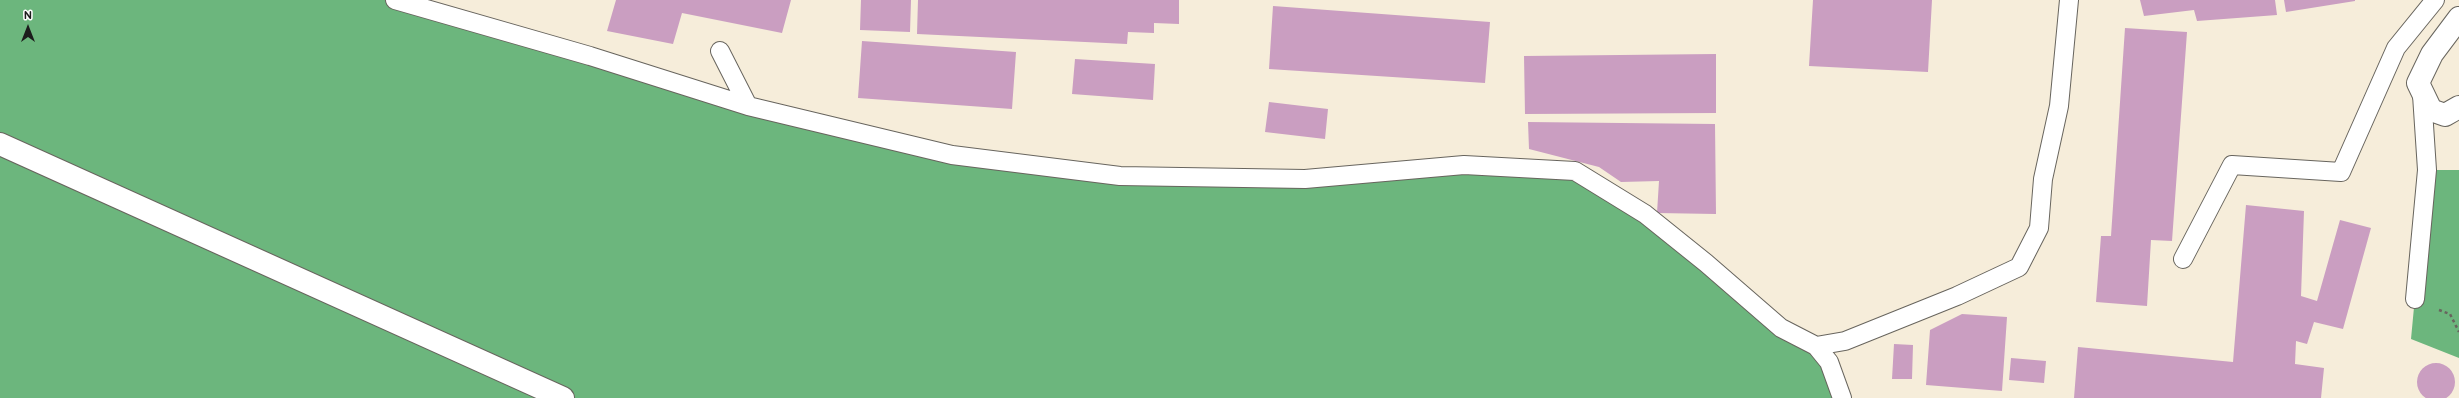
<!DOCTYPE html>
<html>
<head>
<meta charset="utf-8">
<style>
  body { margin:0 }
  #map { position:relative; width:2459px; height:398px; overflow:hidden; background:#f6edda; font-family:"Balsamiq Sans",sans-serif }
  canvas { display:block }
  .north { position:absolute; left:8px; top:8px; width:40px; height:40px; -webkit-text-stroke:3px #fff; paint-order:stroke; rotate:0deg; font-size:11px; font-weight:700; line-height:16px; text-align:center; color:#1c1c1c }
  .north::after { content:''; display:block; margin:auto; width:14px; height:18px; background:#1c1c1c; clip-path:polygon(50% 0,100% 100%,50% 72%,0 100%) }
</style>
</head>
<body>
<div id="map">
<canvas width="2459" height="398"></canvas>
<div class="north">N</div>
</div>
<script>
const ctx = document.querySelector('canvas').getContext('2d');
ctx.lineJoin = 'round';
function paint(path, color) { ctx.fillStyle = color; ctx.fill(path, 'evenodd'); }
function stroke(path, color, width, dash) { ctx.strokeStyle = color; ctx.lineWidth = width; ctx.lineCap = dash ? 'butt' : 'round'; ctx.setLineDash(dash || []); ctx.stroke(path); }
paint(new Path2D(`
  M0 0H395L952 155 1120 176 1464 165 1575 171 1816 346 1842 398H0Z
  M2427 170H2459V358L2411 339Z`), '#6cb67d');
paint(new Path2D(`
  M616 0H791L782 33 682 13 673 44 607 31Z
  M861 0H911L910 32 860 30Z
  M918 0H1179V24L1154 23V33L1128 32 1127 44 917 34Z
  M1813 0H1932L1928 72 1809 66Z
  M2140 0H2275L2277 15 2197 21 2194 10 2144 16Z
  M2284 0H2355V1L2286 12Z
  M1273 6 1490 22 1485 83 1269 69Z
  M2125 28 2187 32 2172 241 2151 240 2147 306 2096 302 2101 236H2111Z
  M862 41 1016 52 1012 109 858 98Z
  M1716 54V113L1525 114 1524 56Z
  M1075 59 1155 64 1153 100 1072 94Z
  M1269 102 1328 109 1325 139 1265 132Z
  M1528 122 1715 124 1716 214 1657 213 1659 181 1621 182 1599 167 1529 149Z
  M2246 205 2304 211 2301 296 2317 301 2340 220 2371 228 2343 329 2314 322 2307 344 2296 341 2295 364 2324 368 2321 398H2074L2078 347 2233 362Z
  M1962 314 2007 317 2002 391 1926 385 1930 330Z
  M1894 344 1913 345 1912 379H1892Z
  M2011 358 2046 361 2044 383 2009 380Z
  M2417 382a19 19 0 1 1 38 0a19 19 0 1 1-38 0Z`), '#ca9ec1');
const service = new Path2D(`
  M395 0 590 56 748 106
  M720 51 748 106 952 155 1120 176 1305 179 1464 165 1575 171 1645 214 1706 263 1781 328 1816 346
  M2183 259 2232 165 2341 172 2396 48 2435 0
  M2415 299 2427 170 2422 95
  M1842 398 1829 362 1816 346 1845 341 1957 296 2019 267 2039 228 2043 179 2059 106 2069 0`);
const minor = new Path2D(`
  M2459 18 2432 54 2418 83 2431 110 2445 115 2459 107
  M0 144 563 398`);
stroke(service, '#68655e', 20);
stroke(minor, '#68655e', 24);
stroke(new Path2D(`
  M2439 310 2450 314 2459 332`), '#68655e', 2.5, [3, 3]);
stroke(service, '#fff', 18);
stroke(minor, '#fff', 22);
</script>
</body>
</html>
